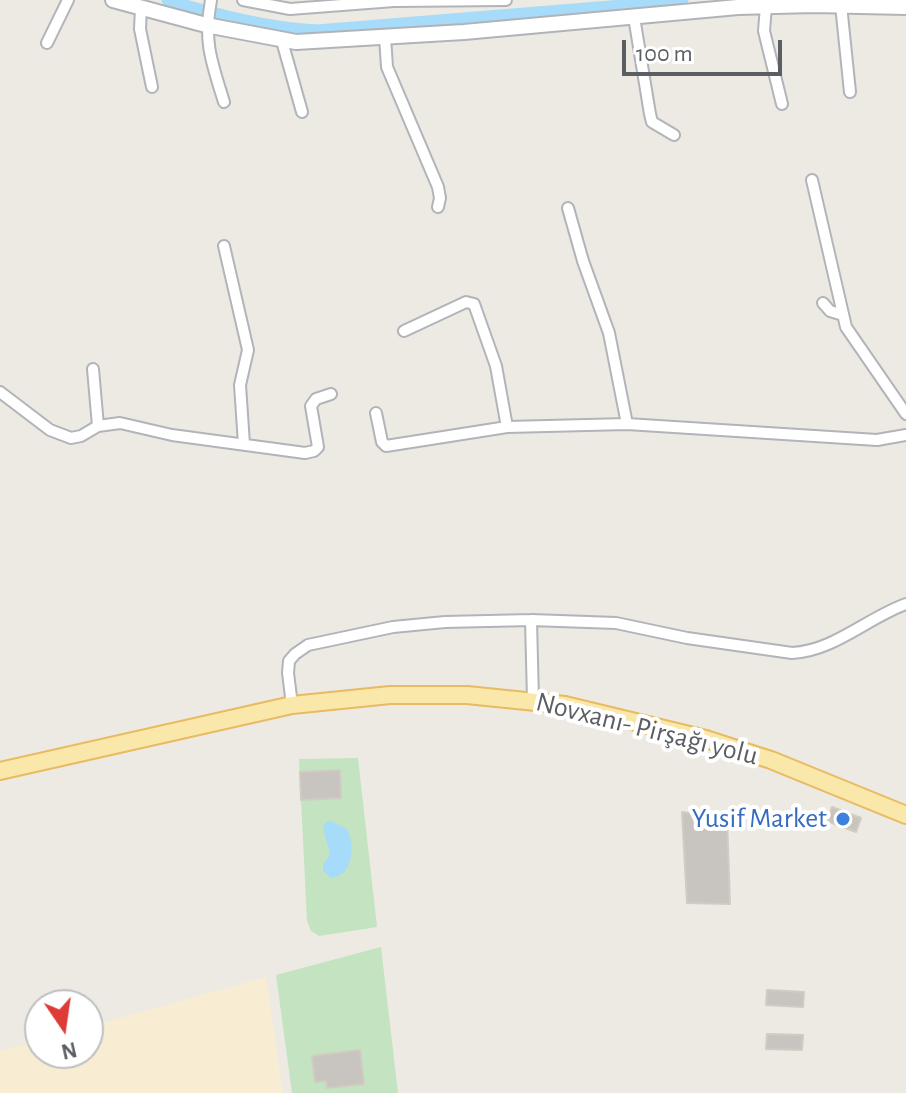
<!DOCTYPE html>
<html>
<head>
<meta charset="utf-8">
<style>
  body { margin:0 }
  #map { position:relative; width:906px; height:1093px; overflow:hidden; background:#edeae3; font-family:"Alegreya Sans",sans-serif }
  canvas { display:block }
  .north { position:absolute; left:24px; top:989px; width:80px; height:80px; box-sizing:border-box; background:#fff; border:2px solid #bdbfc1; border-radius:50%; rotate:167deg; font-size:22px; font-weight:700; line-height:32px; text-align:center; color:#5b5f63 }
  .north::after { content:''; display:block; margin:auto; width:28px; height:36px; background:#de3a38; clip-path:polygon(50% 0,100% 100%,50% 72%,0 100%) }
  .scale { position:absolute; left:622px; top:40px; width:160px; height:36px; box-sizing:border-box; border:4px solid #5b5f63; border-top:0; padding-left:10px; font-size:24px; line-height:28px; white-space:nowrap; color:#5b5f63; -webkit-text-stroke:6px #fff; paint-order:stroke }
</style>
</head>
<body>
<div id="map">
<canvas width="906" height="1093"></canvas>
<div class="north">N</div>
<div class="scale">100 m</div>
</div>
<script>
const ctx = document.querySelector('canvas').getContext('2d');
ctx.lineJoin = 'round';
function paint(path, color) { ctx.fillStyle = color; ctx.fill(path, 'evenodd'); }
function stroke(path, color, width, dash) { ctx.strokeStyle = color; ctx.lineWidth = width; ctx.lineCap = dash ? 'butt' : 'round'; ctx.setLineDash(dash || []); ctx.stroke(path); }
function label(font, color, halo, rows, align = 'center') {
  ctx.font = font + ' "Alegreya Sans",sans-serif'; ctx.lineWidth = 8; ctx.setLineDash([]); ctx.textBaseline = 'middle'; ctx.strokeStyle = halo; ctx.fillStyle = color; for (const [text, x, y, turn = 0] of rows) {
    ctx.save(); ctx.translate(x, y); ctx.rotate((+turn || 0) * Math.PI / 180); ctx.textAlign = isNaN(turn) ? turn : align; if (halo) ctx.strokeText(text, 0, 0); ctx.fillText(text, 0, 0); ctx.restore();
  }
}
paint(new Path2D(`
  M358 758 377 927 319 936 311 931 307 921 299 759Z
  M381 947 398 1093H292L276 975Z`), '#c3e3c1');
paint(new Path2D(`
  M266 977 283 1093H0V1051L40 1040V1053H88V1027Z`), '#f8edd3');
paint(new Path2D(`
  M331 821 347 829C355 845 354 876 331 878L323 871V865L330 854 323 828 326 822Z`), '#a7dbfa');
stroke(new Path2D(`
  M167 0C218 14 265 27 317 30L683 0`), '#a7dbfa', 11);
const building = new Path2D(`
  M340 770 341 798 301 800 300 772Z
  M832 807 861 818 856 832 827 821Z
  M682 812 727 818 730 904 687 903Z
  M767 990 804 992 803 1007 766 1005Z
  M767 1034 803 1035 802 1050 766 1049Z
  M360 1050 364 1084 327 1088 326 1081 315 1082 312 1056Z`);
paint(building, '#c8c5c0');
stroke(building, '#d1cbc2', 2);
const street = new Path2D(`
  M211 0C203 42 212 63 224 102
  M243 0 290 9 394 1 506 0
  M841 5 850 92
  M766 6 764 31 782 104
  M141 8 140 29 152 87
  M634 17 650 114 652 122 674 135
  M385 37 387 67 438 187 440 198 438 207
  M282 41 302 112
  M47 43 68 0
  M812 180 846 327 906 414
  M568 208 583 261 609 333 627 424
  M224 246 248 350 240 385 244 444
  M823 303 830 311 843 315
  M404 331 466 302 474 304 496 366 507 427
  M93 369 98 426
  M0 392 50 430 71 438 81 436 98 426 120 423 172 435 305 453 314 451 318 447 311 406 316 399 331 394
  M376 413 382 442 386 446 507 427 627 424 877 440 906 435
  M531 620 533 700
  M292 705 288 673 289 661 295 654 308 645 393 627 445 622 531 620 616 623 687 638 792 653C834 651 867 618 906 604`);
const secondary = new Path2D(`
  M113 0 206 25 296 42 464 32 738 7 814 5 906 7`);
const primary = new Path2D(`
  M0 771 292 705 390 695H467L565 705 706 739 771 760 906 815`);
stroke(street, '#b1b4b8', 14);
stroke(secondary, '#b0b3b8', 18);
stroke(primary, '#e8ba61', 20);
stroke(street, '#fff', 10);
stroke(secondary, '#fff', 14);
stroke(primary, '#fae8ab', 16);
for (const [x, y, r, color] of [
  [843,819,8,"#3f7fe0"]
]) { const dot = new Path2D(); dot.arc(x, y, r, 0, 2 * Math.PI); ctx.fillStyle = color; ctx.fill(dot); stroke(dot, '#fff', 3); }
label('28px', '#5b5f63', '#fff', [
  ["Novxanı- Pirşağı yolu",647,729,14]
]);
label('28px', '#366cbe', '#fff', [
  ["Yusif Market",827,819]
], 'right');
</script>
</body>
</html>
